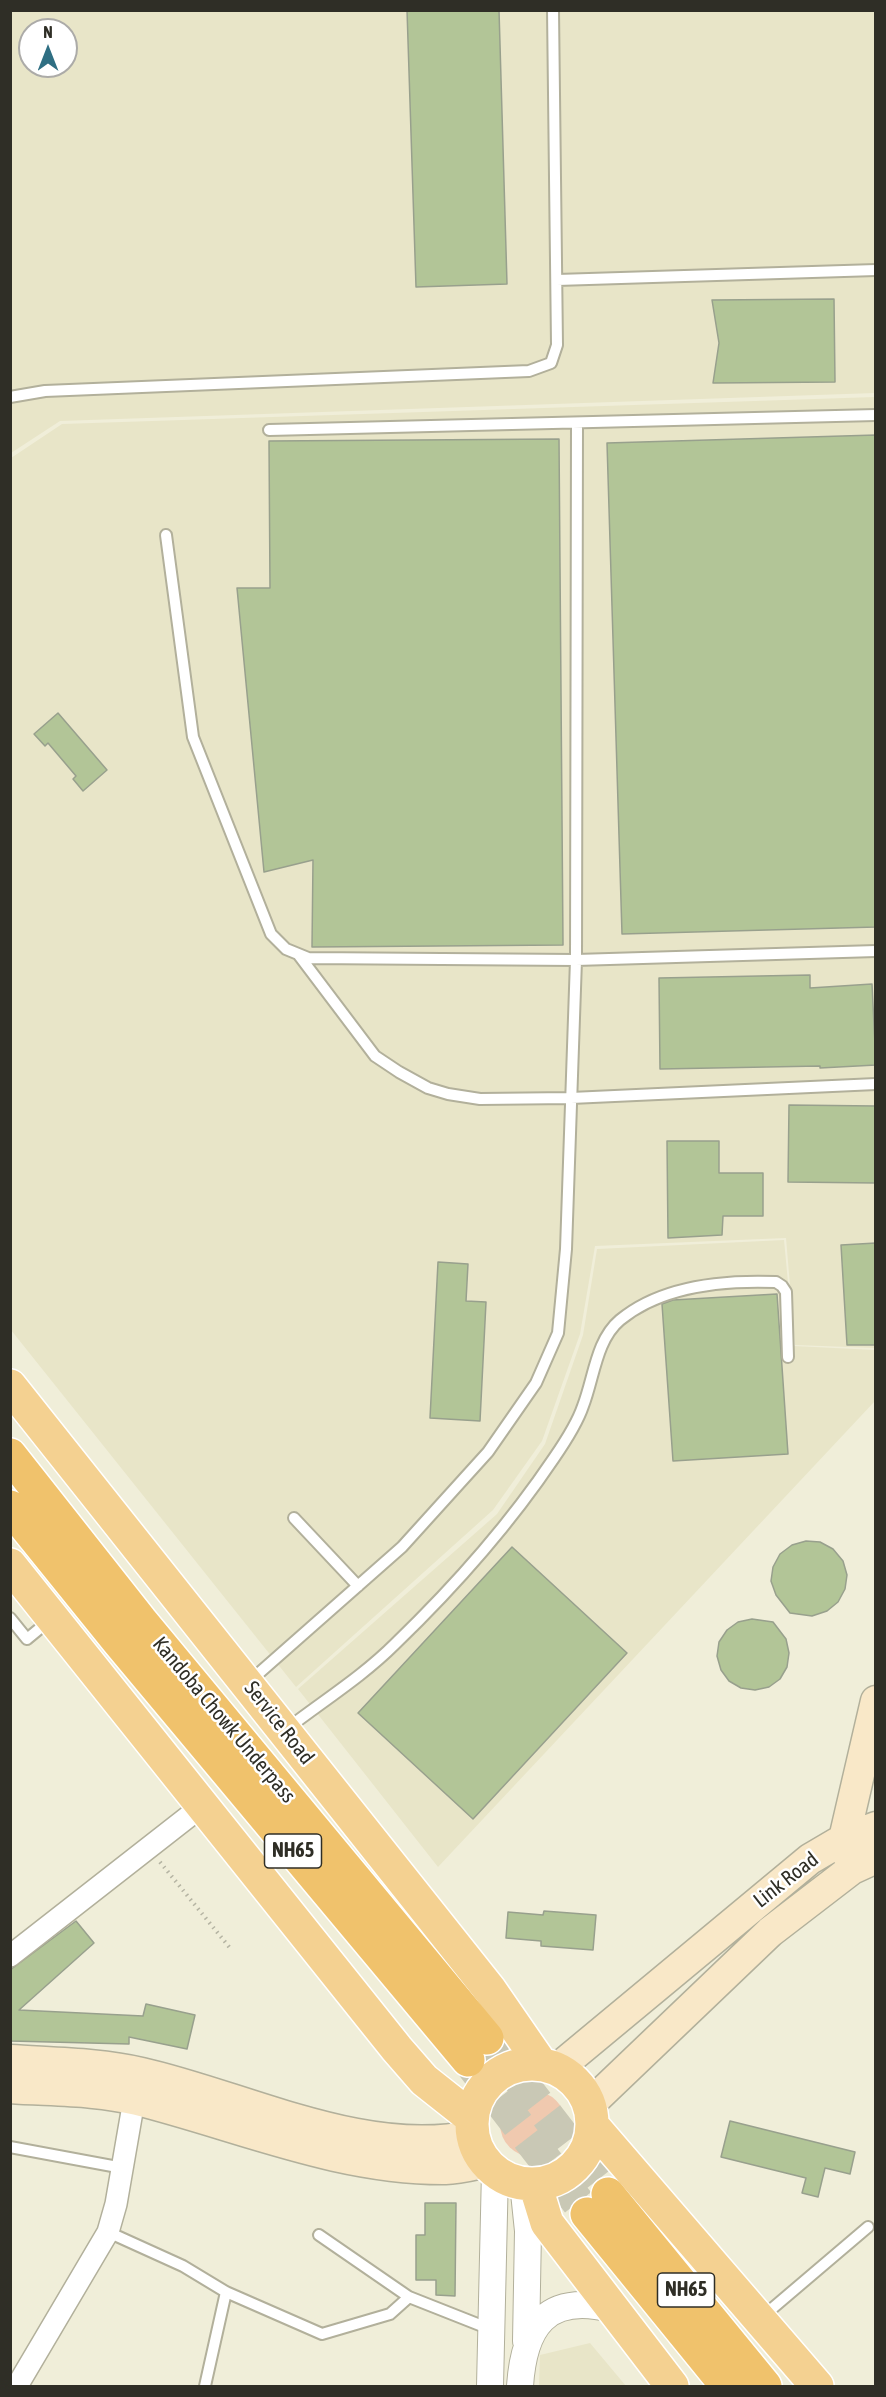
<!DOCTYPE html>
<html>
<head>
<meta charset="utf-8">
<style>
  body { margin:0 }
  #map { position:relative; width:886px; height:2397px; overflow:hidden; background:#f0eed9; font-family:"Asap Condensed",sans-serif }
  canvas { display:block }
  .frame { position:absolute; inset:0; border:12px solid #2f2e26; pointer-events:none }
  .north { position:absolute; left:18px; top:18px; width:60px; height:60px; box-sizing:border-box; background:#fff; border:2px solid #acaba8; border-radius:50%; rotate:0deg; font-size:16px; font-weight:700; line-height:24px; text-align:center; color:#2f2e26 }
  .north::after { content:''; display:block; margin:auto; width:21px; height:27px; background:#2f6f83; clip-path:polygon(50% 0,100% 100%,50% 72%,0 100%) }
</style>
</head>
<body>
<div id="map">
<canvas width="886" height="2397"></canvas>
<div class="frame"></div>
<div class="north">N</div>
</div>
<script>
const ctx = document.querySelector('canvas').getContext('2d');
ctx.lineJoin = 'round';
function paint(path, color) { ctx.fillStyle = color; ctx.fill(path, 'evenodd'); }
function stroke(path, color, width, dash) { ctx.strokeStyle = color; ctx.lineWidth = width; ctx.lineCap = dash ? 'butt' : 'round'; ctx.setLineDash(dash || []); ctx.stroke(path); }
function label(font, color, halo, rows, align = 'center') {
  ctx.font = font + ' "Asap Condensed",sans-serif'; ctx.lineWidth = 5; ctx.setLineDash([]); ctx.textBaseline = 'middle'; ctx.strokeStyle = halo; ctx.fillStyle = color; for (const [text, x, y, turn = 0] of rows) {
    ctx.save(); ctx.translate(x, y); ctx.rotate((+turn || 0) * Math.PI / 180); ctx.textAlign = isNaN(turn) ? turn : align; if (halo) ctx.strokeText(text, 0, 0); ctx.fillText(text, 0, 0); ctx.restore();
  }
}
paint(new Path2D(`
  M11 11H875V393L60 421 11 453ZM30 30H66V66H30Z
  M875 397V1348L795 1345 786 1238 595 1246 580 1334 542 1441 493 1510 296 1687 11 1330V458L62 424Z
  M784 1240 794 1346 875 1350V1401L438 1867 298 1689 497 1514 545 1444 583 1335 597 1249Z
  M590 2343 626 2386H539L540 2355Z`), '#e8e5c8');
paint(new Path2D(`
  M500 2124a33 33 0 1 1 66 0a33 33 0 1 1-66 0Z`), '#f0c9af');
const building = new Path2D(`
  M407 10H499L507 284 416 287Z
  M834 299 835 382 713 383 719 343 712 300Z
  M876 435V927L622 934 607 443Z
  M559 439 563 945 312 947 313 860 264 872 237 588H270L269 441Z
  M58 713 107 770 83 791 73 779 76 776 48 743 45 746 34 734Z
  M810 975V988L872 984 876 1065 820 1068V1066L660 1069 659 978Z
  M789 1105 876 1106V1183L788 1182Z
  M667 1141H719V1173H763V1216H723L722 1235 668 1238Z
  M876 1243V1345H847L841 1245Z
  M438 1262 468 1264 466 1301 486 1302 480 1421 430 1418Z
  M777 1294 788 1454 673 1461 662 1304 673 1300Z
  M806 1541 820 1542 833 1549 843 1561 847 1575 845 1589 838 1602 827 1611 812 1616 790 1613 776 1595 771 1581 773 1567 780 1554 792 1545Z
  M512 1547 627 1653 473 1819 358 1713Z
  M752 1619 773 1622 786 1639 789 1653 787 1667 780 1679 769 1687 755 1690 741 1688 729 1681 721 1670 717 1656 719 1642 727 1630 738 1622Z
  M544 1911 596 1915 593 1950 541 1946V1941L506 1938 508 1912 543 1915Z
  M76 1921 94 1943 19 2010 143 2016 146 2004 195 2015 187 2049 129 2037V2044L10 2041V1970Z
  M730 2121 855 2152 850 2174 825 2168 818 2197 802 2193 806 2178 721 2157Z
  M425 2203H456L455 2296 436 2295V2280H416V2235H425Z`);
paint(building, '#b2c597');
stroke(building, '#98a08d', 1.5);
stroke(new Path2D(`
  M487 2038 608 2194
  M468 2060 587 2214`), '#c9c8b5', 33, [33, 16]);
const service = new Path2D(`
  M557 280 876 270
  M10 397 45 391 529 371 551 363 557 345 553 10
  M269 430 876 415
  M166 535 193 737 271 934 286 949 308 958 576 960 876 951
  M298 954 375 1056 399 1072 428 1088 448 1094 480 1099 571 1098 876 1084
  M294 1518 358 1586
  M10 1618 27 1639 50 1620
  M250 1681 402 1547 488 1452 536 1383 558 1333 566 1249 576 960 577 425
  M288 1728C323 1701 363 1676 395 1644 453 1588 509 1525 554 1458 565 1442 577 1424 583 1406 594 1378 596 1340 620 1320 662 1285 724 1280 776 1282L782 1286 786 1292 788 1357
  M10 2147 123 2168
  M108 2232 183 2266 226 2292 322 2334 390 2314 409 2297
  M319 2235 409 2297 490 2329
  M761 2318 868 2227
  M205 2386 226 2292`);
const minor = new Path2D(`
  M10 1956 202 1806
  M17 2386 108 2232 116 2204 134 2100`);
const tertiary = new Path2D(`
  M523 2183 528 2231 526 2341
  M490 2386 495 2171
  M520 2386C524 2327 546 2293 611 2309`);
const secondary = new Path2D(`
  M848 1855 844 1839 876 1701
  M10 2060C54 2063 99 2063 142 2073 244 2096 367 2160 473 2135
  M557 2069 810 1859 844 1839 876 1827
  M10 2088C52 2091 96 2090 137 2100 240 2126 339 2170 446 2169 459 2169 473 2165 487 2162
  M589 2105 770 1932 852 1869 876 1858`);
const primary = new Path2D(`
  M10 1386 490 1990 541 2064
  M10 1565 397 2049 424 2080 472 2118
  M472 2124a60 60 0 1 1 120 0a60 60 0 1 1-120 0Z
  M592 2125 817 2386
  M535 2184 547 2223 672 2386`);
const trunk = new Path2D(`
  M10 1455 141 1621 487 2038
  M10 1507 118 1641 468 2060
  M608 2194 765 2386
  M587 2214 727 2386`);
stroke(service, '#b2b09b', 14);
stroke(minor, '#b2b09b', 24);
stroke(tertiary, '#b2b09b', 28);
stroke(secondary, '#b2b09b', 33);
stroke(primary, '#fff', 36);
stroke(trunk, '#fff', 36);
stroke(new Path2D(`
  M160 1862 230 1948`), '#b5b4a3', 4, [1.5, 4.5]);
stroke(service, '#fff', 10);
stroke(minor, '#fff', 21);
stroke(tertiary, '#fff', 26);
stroke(secondary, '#f9e8c8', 30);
stroke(primary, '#f4d191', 33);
stroke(trunk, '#f0c26c', 33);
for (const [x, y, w] of [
  [293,1851,57],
  [686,2290,57]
]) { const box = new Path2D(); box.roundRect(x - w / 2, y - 17, w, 34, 4.5); ctx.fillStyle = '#fff'; ctx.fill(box); stroke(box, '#2f2e26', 1.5); }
label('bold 20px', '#2f2e26', null, [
  ["NH65",293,1851],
  ["NH65",686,2290]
]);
label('21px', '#2f2e26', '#fff', [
  ["Kandoba Chowk Underpass",224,1720,50],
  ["Service Road",279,1723,52],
  ["Link Road",786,1880,-38]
]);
</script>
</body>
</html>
